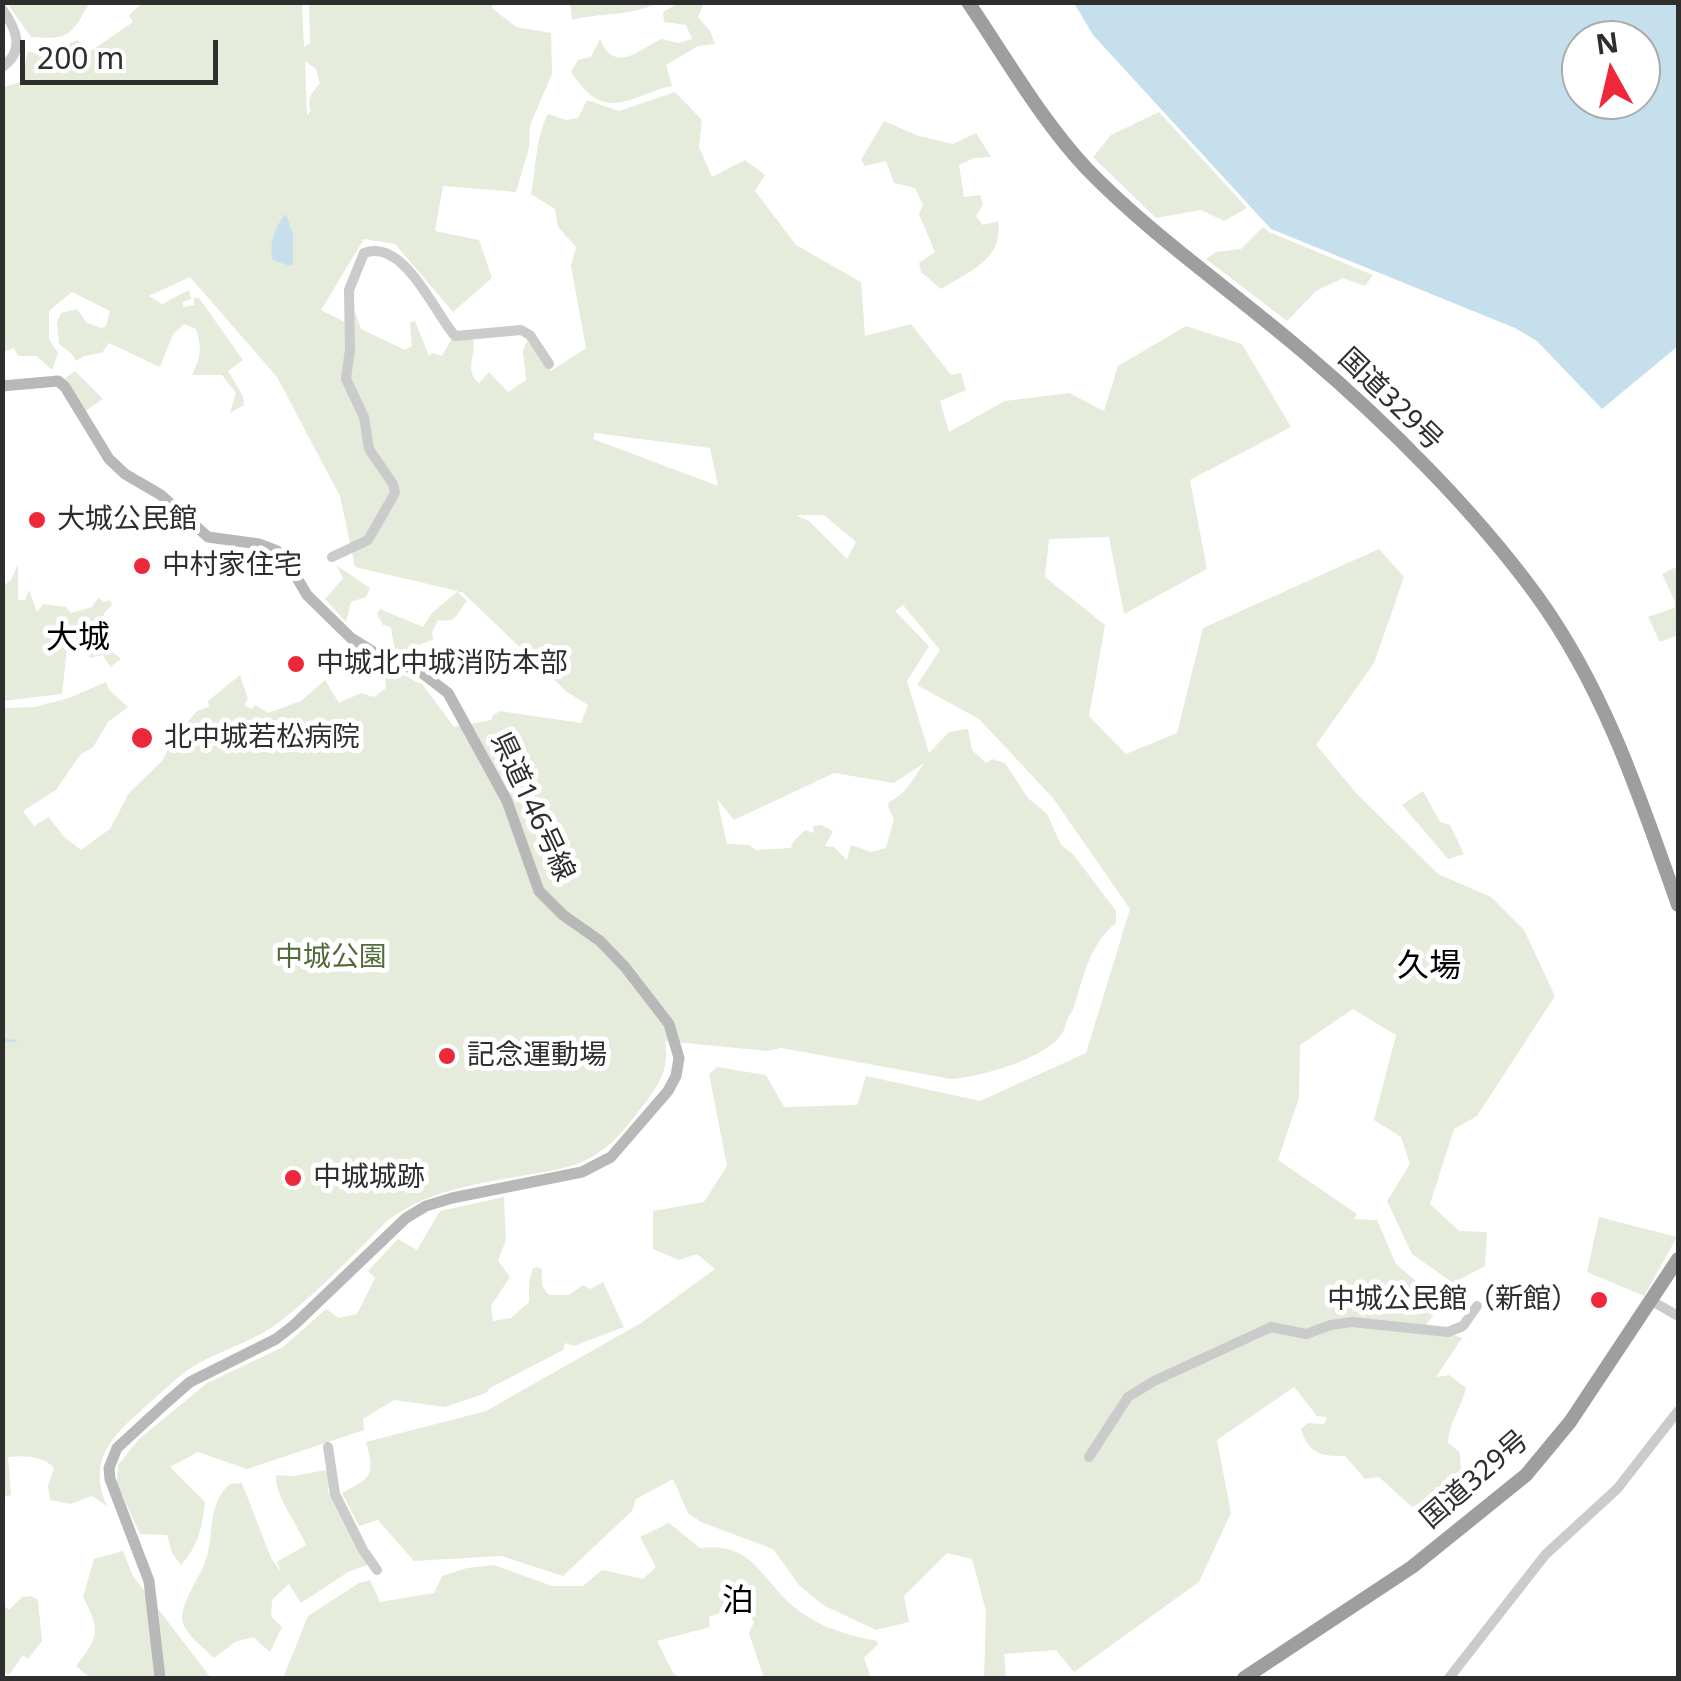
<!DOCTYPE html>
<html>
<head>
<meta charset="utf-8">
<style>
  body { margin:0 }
  #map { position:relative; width:1681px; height:1681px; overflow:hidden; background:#fff; font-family:"Noto Sans",sans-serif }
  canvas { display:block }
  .frame { position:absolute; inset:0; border:5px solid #2e2e2e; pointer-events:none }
  .north { position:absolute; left:1561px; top:20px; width:100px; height:100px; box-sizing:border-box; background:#fff; border:2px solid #ababab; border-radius:50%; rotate:352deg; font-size:28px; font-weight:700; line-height:40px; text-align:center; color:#2e2e2e }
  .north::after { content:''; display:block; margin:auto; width:35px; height:45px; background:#ed283b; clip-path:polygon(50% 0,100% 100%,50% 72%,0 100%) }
  .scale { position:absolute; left:20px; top:40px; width:198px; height:45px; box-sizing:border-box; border:5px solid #2e2e2e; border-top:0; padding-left:12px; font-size:30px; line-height:35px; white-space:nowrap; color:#2e2e2e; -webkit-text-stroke:8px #fff; paint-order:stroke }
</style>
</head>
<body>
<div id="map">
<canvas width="1681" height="1681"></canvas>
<div class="frame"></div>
<div class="north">N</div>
<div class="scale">200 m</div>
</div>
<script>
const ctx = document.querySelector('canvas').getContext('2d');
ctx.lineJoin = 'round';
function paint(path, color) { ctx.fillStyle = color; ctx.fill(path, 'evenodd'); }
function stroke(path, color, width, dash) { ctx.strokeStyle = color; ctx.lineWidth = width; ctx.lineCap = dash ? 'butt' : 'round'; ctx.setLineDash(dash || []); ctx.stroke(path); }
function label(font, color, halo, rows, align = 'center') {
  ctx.font = font + ' "Noto Sans","Noto Sans JP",sans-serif'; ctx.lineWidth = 10; ctx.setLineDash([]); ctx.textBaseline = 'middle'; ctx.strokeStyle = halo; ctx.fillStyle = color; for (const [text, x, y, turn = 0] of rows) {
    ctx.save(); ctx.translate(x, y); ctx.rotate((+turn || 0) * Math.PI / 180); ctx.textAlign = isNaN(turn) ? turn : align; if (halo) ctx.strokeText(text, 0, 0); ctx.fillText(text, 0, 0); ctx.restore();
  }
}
paint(new Path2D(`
  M144 2 302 3 304 47 310 43 309 3H493L492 8 516 27 551 33 552 74 530 125 529 148 516 192 443 186 435 231 479 240 492 278 453 312 395 244 364 239 321 310 349 324 350 312H355L361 329 405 350 412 346 410 322 415 321 429 356 432 353 442 356 451 340 473 338C477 356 463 369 479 383L489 372 508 392 526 380 523 351 527 341 551 371 586 348 571 266 576 247 558 227 555 209 531 194C536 168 536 135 548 114L566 120 578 118 587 100 619 111 675 92 702 120 699 147 712 177 745 160 765 175 755 191 796 245 861 282 865 336 911 324 951 375 961 373 966 390 940 401 949 432 1005 401 1069 393 1104 411 1118 366 1186 326 1242 344 1291 427 1190 480 1207 569 1124 614 1109 537 1049 539 1045 577 1105 625 1089 716 1126 754 1177 733 1203 628 1379 549 1404 577 1374 663 1316 745 1357 794 1438 874 1491 897 1524 930 1555 996 1477 1116 1454 1129 1430 1204 1459 1231 1487 1232 1485 1266 1453 1283 1412 1254 1387 1201 1410 1164 1401 1137 1374 1120 1396 1035 1353 1009 1300 1045 1299 1098 1278 1160 1357 1214 1354 1219 1377 1220 1396 1264 1442 1303 1426 1325 1462 1338 1436 1377 1449 1375 1466 1388C1461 1409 1450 1420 1448 1442L1460 1453 1461 1471 1447 1477 1443 1496 1412 1507 1379 1477 1365 1479 1345 1456C1322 1457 1308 1453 1301 1429L1308 1423 1324 1424 1327 1417 1317 1416 1294 1387 1217 1440 1231 1513 1199 1582 1074 1672 1056 1650 1004 1654 1006 1678H984L986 1611 972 1559 947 1553 904 1596 909 1622 876 1630 823 1605 799 1585 773 1549 701 1522 688 1513 673 1479 636 1499 632 1511 563 1576 501 1556 414 1561 378 1520 359 1526 342 1493C372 1477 375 1476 366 1442L486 1411 641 1323 715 1269 697 1254 679 1260 653 1249V1211L704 1202 727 1166 709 1074 717 1067 766 1075 784 1107 857 1105 866 1076 980 1101 1086 1053 1130 909 1053 798 979 719 917 685 940 650 903 605 895 611 929 646 907 681 929 753 949 732 968 729 972 750 986 763 992 759 1005 763 1028 798 1047 814 1061 845 1073 854 1116 911V923C1089 944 1083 979 1073 1010 1066 1018 1067 1024 1063 1032 1047 1059 980 1077 951 1079L781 1048 767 1051 665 1041C669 1068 661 1082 645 1103 631 1121 617 1141 598 1153 578 1167 556 1170 532 1174 481 1183 431 1189 388 1220 354 1254 320 1290 282 1320 257 1340 229 1347 201 1362 183 1371 169 1386 154 1399 118 1431 85 1455 107 1506L92 1496 70 1504 50 1500 48 1486 54 1468C45 1456 22 1455 8 1457L11 1494 8 1497 3 1494V708L35 707 69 698 106 682 109 690 128 707 108 722 93 747 80 755 56 790 23 811 34 826 49 817 63 836 81 850 110 829 129 793 162 761 174 738 197 711 209 707 208 701 240 675 248 699 244 705 252 709 255 705 268 713 301 701 325 680 339 703 361 693 374 697 386 688 384 665 423 685 454 727 491 720 493 715 500 711 581 723 588 705 567 692 462 592H458L467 601C456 613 459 623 438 620L432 632 433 640 420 644 413 658 395 653 391 627 383 625 377 614 380 609 423 627 432 613 458 591 355 567 340 496 277 377 190 277 149 296 162 304 189 290 191 299 183 302V307L194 305V298H199L243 360 228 371 243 396 244 405 230 413 236 393 222 375H192C201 357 202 348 196 329L184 324 173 334 160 367 109 343 102 353 84 356 76 361 72 354 59 344 57 323 61 313 77 309 87 323 102 328 106 326 110 311 72 292 49 311V339L58 353 52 370 37 356H18L14 348 3 352V87L21 82 28 51 51 60 41 51 64 47 77 40 91 51 133 22 129 15ZM305 61 316 69 320 83C312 93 306 98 311 111L307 115ZM595 433 710 448 718 486 593 439ZM796 515H824L856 542 847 559 809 521ZM924 763C915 777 904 796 889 802L888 807 894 819 886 848 871 852 851 845 847 860 834 847 825 846 833 831 821 825 813 826 814 833 805 830 793 842 791 848 756 850 749 845 727 844 717 799 734 820 834 773 894 783Z
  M680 2 700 3 703 6 698 17 710 31 715 44 698 46 666 65 672 86C628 96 606 125 571 72L578 60 591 57 600 39C614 74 638 51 661 39L678 43 692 39 686 25 664 22 663 12Z
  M7 3H89C72 36 68 40 31 37Z
  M570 3V2L657 3C630 17 601 12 572 20Z
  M1159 112 1247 208 1224 221 1201 210 1156 218 1093 157 1111 135Z
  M884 121 919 136 953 144 976 133 991 157 974 158 959 165 964 197 980 195 983 204 976 216 983 225 998 221C1004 259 970 271 941 289L921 272 919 263 935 252 919 214 923 205 915 188 894 183 886 161 865 166 861 160Z
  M1263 227 1269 232 1373 275 1365 286 1343 278 1316 291 1287 321 1206 259 1216 252 1241 249Z
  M75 371 103 399 85 411 64 379Z
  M18 564V600H25L29 590 37 612 43 604 66 607 71 613 92 607 98 598 105 602 110 600 112 605 104 613V620L110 629 104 637 109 649 121 659 110 667 103 655 90 658 83 645 69 632 62 694 3 701V586L11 580Z
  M336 565 370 588 366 597 351 602 346 622 325 599 343 578Z
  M1678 566V635L1660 642 1648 617 1674 608 1675 602 1662 574Z
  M1423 791 1440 822 1450 825 1464 854 1448 859 1402 805Z
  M504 1197 506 1240 498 1261 510 1277 491 1306 493 1321 511 1318 529 1302V1283L533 1268 537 1267 542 1269V1286L549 1295H569L583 1285 590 1289 603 1282 624 1327 574 1346 565 1343 563 1350 490 1388 486 1393 445 1407 394 1400 363 1419 364 1430 247 1469 198 1452 170 1467 205 1502C202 1527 199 1545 181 1565L172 1553 167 1535 140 1534 117 1484 118 1465 139 1439 207 1383 283 1347 326 1309 339 1318 357 1314 375 1278 368 1271 398 1239 417 1250 440 1211Z
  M1599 1217 1677 1237 1644 1296 1587 1272Z
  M332 1469 328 1491 370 1564 348 1572 301 1603 289 1584 272 1600 271 1616 282 1627 270 1652 253 1637 235 1642 214 1658C203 1647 188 1637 183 1623 178 1608 198 1579 204 1565 216 1537 205 1505 230 1484L242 1483 271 1558 281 1572 277 1562 306 1545C297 1523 275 1497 276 1475L293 1476Z
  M669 1523 700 1548C758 1541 762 1586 802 1613 823 1628 851 1636 877 1641L878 1644 864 1658 871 1678H764L749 1633 754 1622 744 1605 709 1617 710 1627 657 1641 673 1673 681 1678H283L308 1616 359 1583 370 1580 380 1602 434 1593 442 1576 467 1568 494 1565 552 1586H583L602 1570 643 1579 656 1567 640 1537Z
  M123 1551 133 1576 211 1678H90L76 1666C99 1637 101 1630 83 1597L94 1559Z
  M31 1596 38 1600 42 1641 28 1659 23 1655 9 1675 3 1671V1604L9 1610 22 1597Z`), '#e5ecdb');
paint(new Path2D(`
  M1074 3H1678V346L1602 409 1537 341 1515 328 1271 229 1093 35ZM1581 40H1641V100H1581Z
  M286 214 293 235V264L290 266 273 260C268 244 276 224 286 214Z`), '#c6dfed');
stroke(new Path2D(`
  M2 1040 15 1041`), '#c6dfed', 2.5);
stroke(new Path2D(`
  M2 9C16 28 26 51 2 67
  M332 557 368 540 395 493 393 484 369 449 364 417 346 379 350 349 349 290 364 253C404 238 434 312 455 336L521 330 530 335 549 364
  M1652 1301 1678 1316
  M328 1447 335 1494 363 1550 377 1570
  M1089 1457 1128 1397 1154 1381 1271 1327 1306 1334 1331 1325 1352 1322 1448 1332 1463 1326 1477 1306
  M1449 1678 1545 1555 1617 1489 1678 1411`), '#cbcbcb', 10);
stroke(new Path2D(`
  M2 386 58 381 65 387 109 459 125 474 161 495 208 537 259 544 277 551 287 561 307 595 351 638 375 653 422 673 448 693 507 801 539 891 563 915 600 941 625 967 669 1024 679 1058 676 1076 668 1091 611 1157 582 1172 452 1198 426 1206 406 1218 294 1325 276 1339 190 1382 167 1402 117 1448 109 1468 110 1479 149 1581 160 1678`), '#b8b8b8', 11);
stroke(new Path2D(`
  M968 2C1006 58 1041 120 1087 169 1154 238 1234 292 1307 355 1387 423 1476 512 1537 596 1605 690 1640 797 1678 905
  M1244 1678 1412 1567 1526 1475 1570 1422 1678 1259`), '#9e9e9e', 14);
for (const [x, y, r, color] of [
  [37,520,10,"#ed283b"],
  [142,566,10,"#ed283b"],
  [296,664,10,"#ed283b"],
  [142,738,12,"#ed283b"],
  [447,1056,10,"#ed283b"],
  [293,1178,10,"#ed283b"],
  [1599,1300,10,"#ed283b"]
]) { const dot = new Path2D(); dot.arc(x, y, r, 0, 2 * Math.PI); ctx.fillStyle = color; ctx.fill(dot); stroke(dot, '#fff', 4); }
label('28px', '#2e2e2e', '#fff', [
  ["国道329号",1390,400,44],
  ["県道146号線",532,807,65],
  ["国道329号",1475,1480,-41]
]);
label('28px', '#2e2e2e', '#fff', [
  ["大城公民館",57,520],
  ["中村家住宅",162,566],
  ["中城北中城消防本部",316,664],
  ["北中城若松病院",164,738],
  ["記念運動場",467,1056],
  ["中城城跡",313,1178],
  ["中城公民館（新館）",1579,1300,"right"]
], 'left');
label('28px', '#526c39', '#fff', [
  ["中城公園",331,958]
]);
label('32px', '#000', '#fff', [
  ["大城",78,639],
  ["久場",1429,967],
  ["泊",738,1602]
]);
</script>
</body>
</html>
